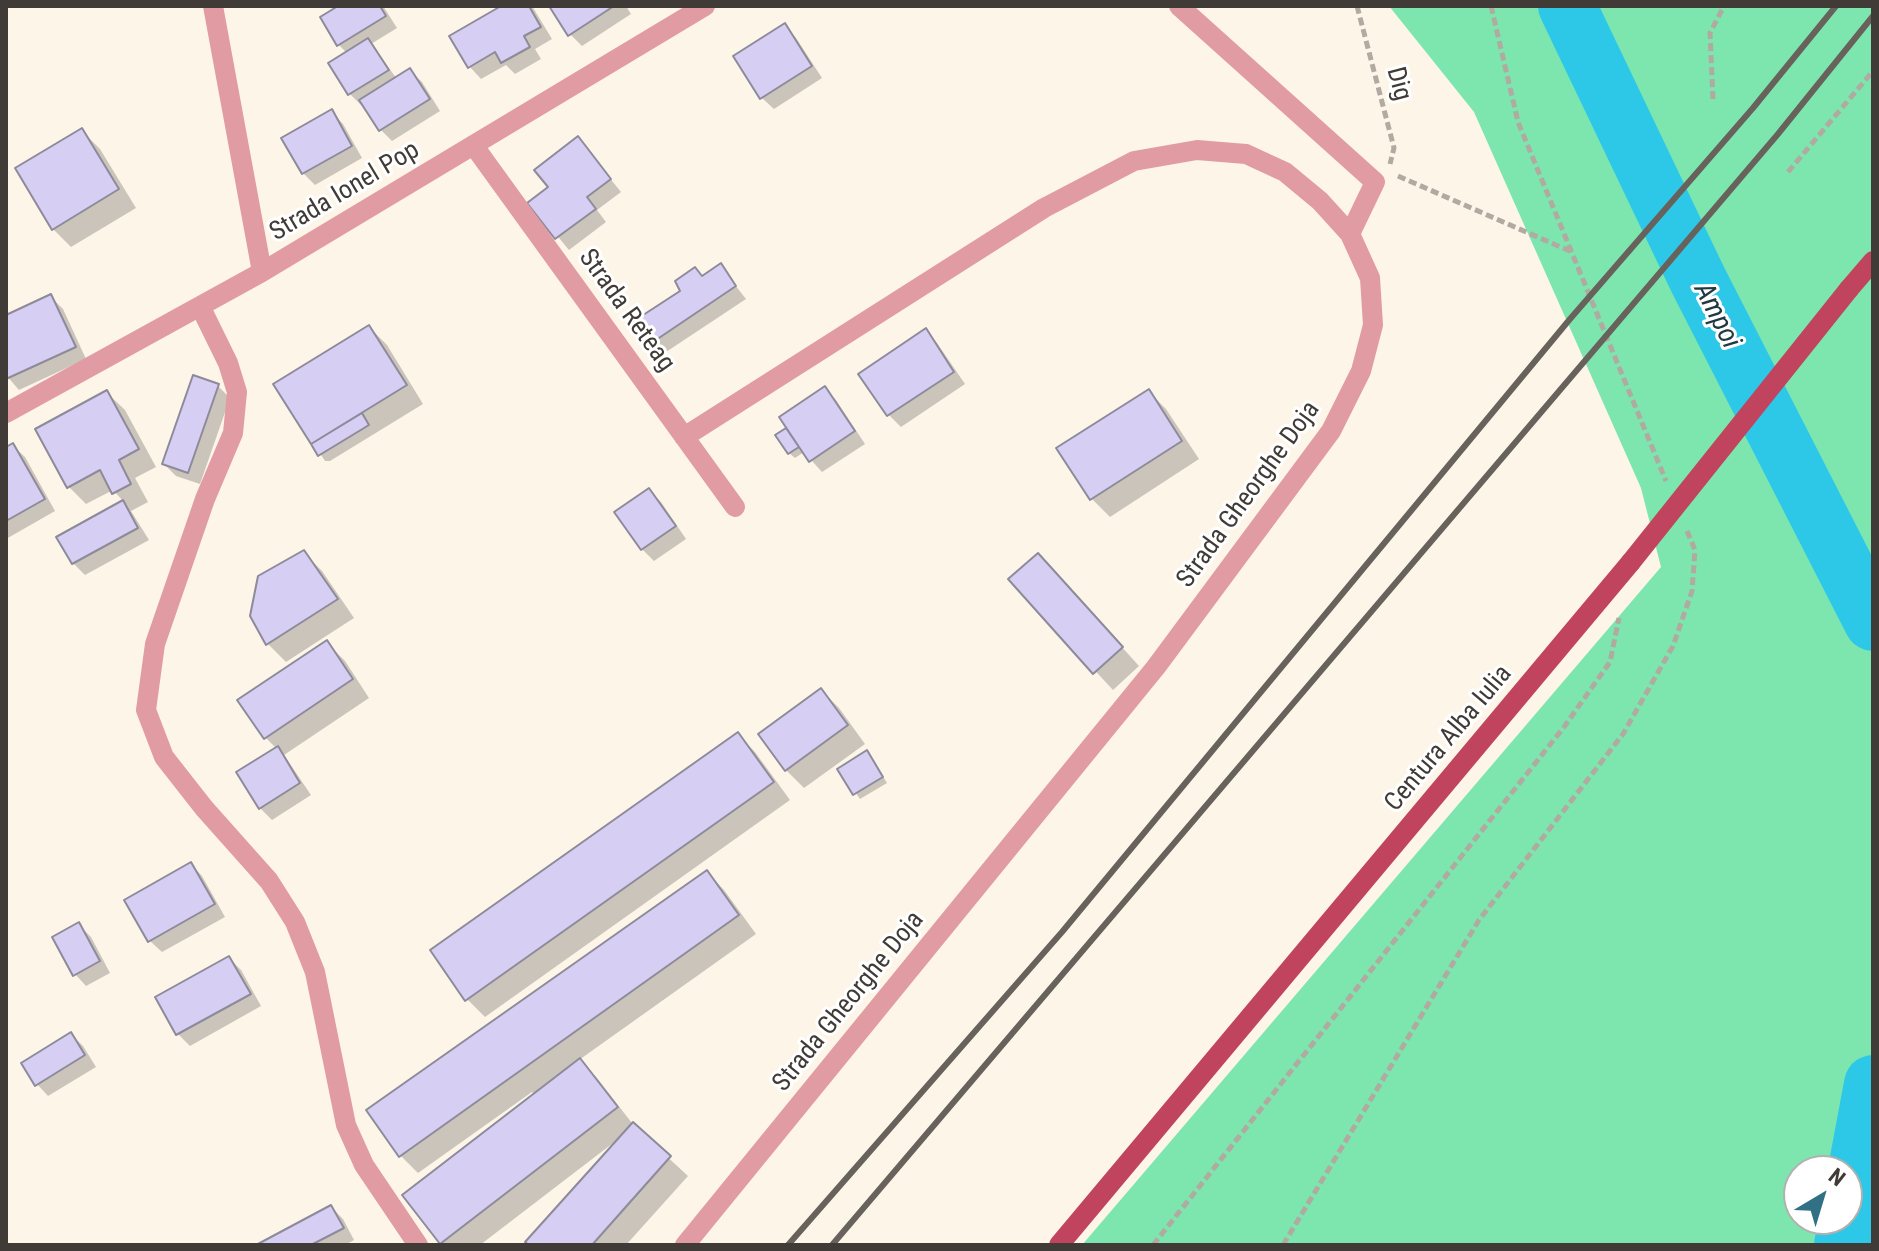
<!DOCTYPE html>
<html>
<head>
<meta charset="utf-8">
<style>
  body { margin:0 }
  #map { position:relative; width:1879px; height:1251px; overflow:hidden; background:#fef5e9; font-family:"Roboto Condensed",sans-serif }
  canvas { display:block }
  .frame { position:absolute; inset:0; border:8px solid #403b36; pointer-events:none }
  .north { position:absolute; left:1783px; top:1155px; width:80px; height:80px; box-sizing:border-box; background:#fff; border:2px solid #b3b1af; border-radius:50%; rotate:38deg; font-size:22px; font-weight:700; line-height:32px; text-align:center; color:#403b36 }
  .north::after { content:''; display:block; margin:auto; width:28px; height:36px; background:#327086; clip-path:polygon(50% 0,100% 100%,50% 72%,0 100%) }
</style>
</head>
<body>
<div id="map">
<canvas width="1879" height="1251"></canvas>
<div class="frame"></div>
<div class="north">N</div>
</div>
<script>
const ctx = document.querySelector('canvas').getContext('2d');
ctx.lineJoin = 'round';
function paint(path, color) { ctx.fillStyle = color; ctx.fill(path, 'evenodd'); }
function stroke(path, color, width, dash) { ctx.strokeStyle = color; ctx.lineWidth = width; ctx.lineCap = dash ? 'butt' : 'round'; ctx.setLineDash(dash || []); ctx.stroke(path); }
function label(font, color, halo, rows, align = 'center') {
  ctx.font = font + ' "Roboto Condensed",sans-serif'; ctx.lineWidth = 6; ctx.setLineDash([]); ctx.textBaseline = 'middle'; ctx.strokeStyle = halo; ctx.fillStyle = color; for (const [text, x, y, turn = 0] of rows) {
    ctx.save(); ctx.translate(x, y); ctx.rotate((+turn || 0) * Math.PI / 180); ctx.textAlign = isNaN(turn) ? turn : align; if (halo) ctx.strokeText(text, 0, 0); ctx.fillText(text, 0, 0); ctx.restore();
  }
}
paint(new Path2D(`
  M1389 6H1873V1245H1082L1661 567 1641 488 1474 112ZM1799 1171H1847V1219H1799Z`), '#7ce6ae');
paint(new Path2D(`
  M342 6H383L397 28 371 44 397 79 410 71 422 82 440 111 392 141 380 129 364 104 362 106 350 94 331 64 348 54 339 45Z
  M505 6H532L552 39 535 49 541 59 515 74 506 65 481 79 470 67Z
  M551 6H626L631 14 582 46 570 34Z
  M784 26 796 38 822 78 774 109 762 98Z
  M332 112 343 124 362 158 315 185 303 173Z
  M82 131 100 149 136 208 71 247 53 229Z
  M578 139 621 192 597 210 606 222 569 250 530 203 551 187Z
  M720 266 746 299 666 352 654 340 703 278Z
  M51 297 63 309 86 359 19 390 6 375V317Z
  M369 327 387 345 423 404 330 461H325L276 385Z
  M925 331 937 343 965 384 901 427 889 415 861 374Z
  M194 378 218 386 230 398 200 484 176 476 164 464Z
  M824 388 836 400 865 444 822 472 804 452 795 458 789 453 786 430 793 435Z
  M1148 391 1166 409 1199 459 1110 517 1092 499Z
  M107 393 125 410 156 467 135 478 148 502 131 511 149 540 85 575 73 563 124 502 113 490 86 504 68 486Z
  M13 446 25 457 55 511 6 539V449Z
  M649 490 661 502 686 539 654 561 642 549 617 512Z
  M304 553 322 571 354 618 286 662 268 644 252 615Z
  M1055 573 1139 666 1113 690 1011 580Z
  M327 643 345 661 369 698 284 755 311 795 272 820 260 808 277 749 265 737Z
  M821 690 839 708 865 744 804 788 786 770Z
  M737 734 755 752 790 800 485 1017 467 999Z
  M872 758 887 783 860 799 840 770Z
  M191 864 202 876 225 917 162 952 150 941Z
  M707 872 724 890 756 934 579 1060 597 1078 635 1127 688 1176 626 1245H531L618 1141 617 1140 480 1245H444L405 1195 535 1095 532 1092 418 1173 400 1155Z
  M79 925 91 937 110 973 86 986 75 974Z
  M229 958 241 970 261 1006 190 1046 178 1034 158 998Z
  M71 1034 83 1046 96 1067 48 1096 37 1084Z
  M331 1207 343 1219 354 1240 345 1245H260Z`), '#0003');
stroke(new Path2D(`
  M1567 6 1698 280 1873 622
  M1843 1245 1873 1084`), '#2dc8e8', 58);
const building = new Path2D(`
  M338 6H380L386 16 337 46 320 17Z
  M501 6H529L541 27 524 36 530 47 501 63 495 52 468 68 449 36Z
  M549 6H614L568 36Z
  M785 23 812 66 760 99 733 56Z
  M368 38 389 70 348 95 328 63Z
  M410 68 430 99 379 131 359 100Z
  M332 109 352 146 302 174 281 138Z
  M82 128 119 189 52 230 15 168Z
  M578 136 611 179 587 197 596 209 555 239 527 203 548 187 534 170Z
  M721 263 736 286 653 342 637 319 680 291 675 281 695 267 702 276Z
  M51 294 76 347 6 379V315Z
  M369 325 407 385 311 444 273 384Z
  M926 328 954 372 887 416 858 374Z
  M193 375 219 384 188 473 162 464Z
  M825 386 855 431 809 462 779 417Z
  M1149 389 1182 441 1090 500 1056 448Z
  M107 390 139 449 119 460 131 484 112 494 100 470 67 488 35 429Z
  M362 413 369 425 318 456 311 444Z
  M786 428 799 447 788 454 775 435Z
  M13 443 45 499 6 521V447Z
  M649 488 676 526 641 550 614 512Z
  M123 500 138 528 72 564 56 537Z
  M304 550 338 599 266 645 250 616 258 576Z
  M1038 553 1123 647 1093 674 1008 579Z
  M327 640 353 679 264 739 237 700Z
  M821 688 848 725 785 771 758 734Z
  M738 732 774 782 465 1001 430 950Z
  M278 746 300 783 259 809 236 772Z
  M867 750 883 777 853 795 837 769Z
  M191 862 215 904 148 942 124 900Z
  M707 870 739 915 399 1157 366 1110Z
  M79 922 100 961 73 976 52 937Z
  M229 956 251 994 176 1035 155 997Z
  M71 1032 85 1055 35 1086 21 1063Z
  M580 1058 618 1107 440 1244 402 1195Z
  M633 1122 671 1156 592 1245H529L525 1242Z
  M331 1205 344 1228 311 1245H256Z`);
paint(building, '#d6cef3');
stroke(building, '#8d8a9a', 2);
stroke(new Path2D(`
  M1357 6 1394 148 1390 164
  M1491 6 1518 122 1666 481
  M1713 99 1710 33 1724 6
  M1788 172 1873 71
  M1398 176 1572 252
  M1153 1245 1564 727 1610 662 1619 618
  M1283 1245 1479 920 1623 734 1673 646 1692 591 1695 550 1687 531`), '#b1aaa1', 5, [8, 4]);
stroke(new Path2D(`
  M213 6 262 272
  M1179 6 1375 182 1350 234
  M474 146 735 507
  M201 308 228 363 237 392 233 433 205 499 155 644 146 710 164 757 204 808 269 881 295 922 315 972 346 1125 364 1165 418 1245
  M6 413 262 272 705 6
  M684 437 1044 208 1134 161 1197 150 1246 154 1285 172 1320 201 1350 234 1370 278 1373 325 1361 371 1331 431 1156 667 685 1245`), '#e19ba3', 20);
stroke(new Path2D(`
  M1849 289 1873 261
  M1059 1245 1631 562`), '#c1445f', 20);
stroke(new Path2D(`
  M788 1245 1062 932 1570 319 1753 108 1836 6
  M832 1245 1778 134 1873 16`), '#68625c', 6);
stroke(new Path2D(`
  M1631 562 1849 289`), '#c1445f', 20);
label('26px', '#403b36', '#fff', [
  ["Dig",1398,84,75],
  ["Strada Ionel Pop",345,192,-31],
  ["Strada Reteag",626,311,54],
  ["Strada Gheorghe Doja",1249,495,-54],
  ["Centura Alba Iulia",1449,739,-50],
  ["Strada Gheorghe Doja",849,1002,-51]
]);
label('italic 28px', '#213940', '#fff', [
  ["Ampoi",1716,316,63]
]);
</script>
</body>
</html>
